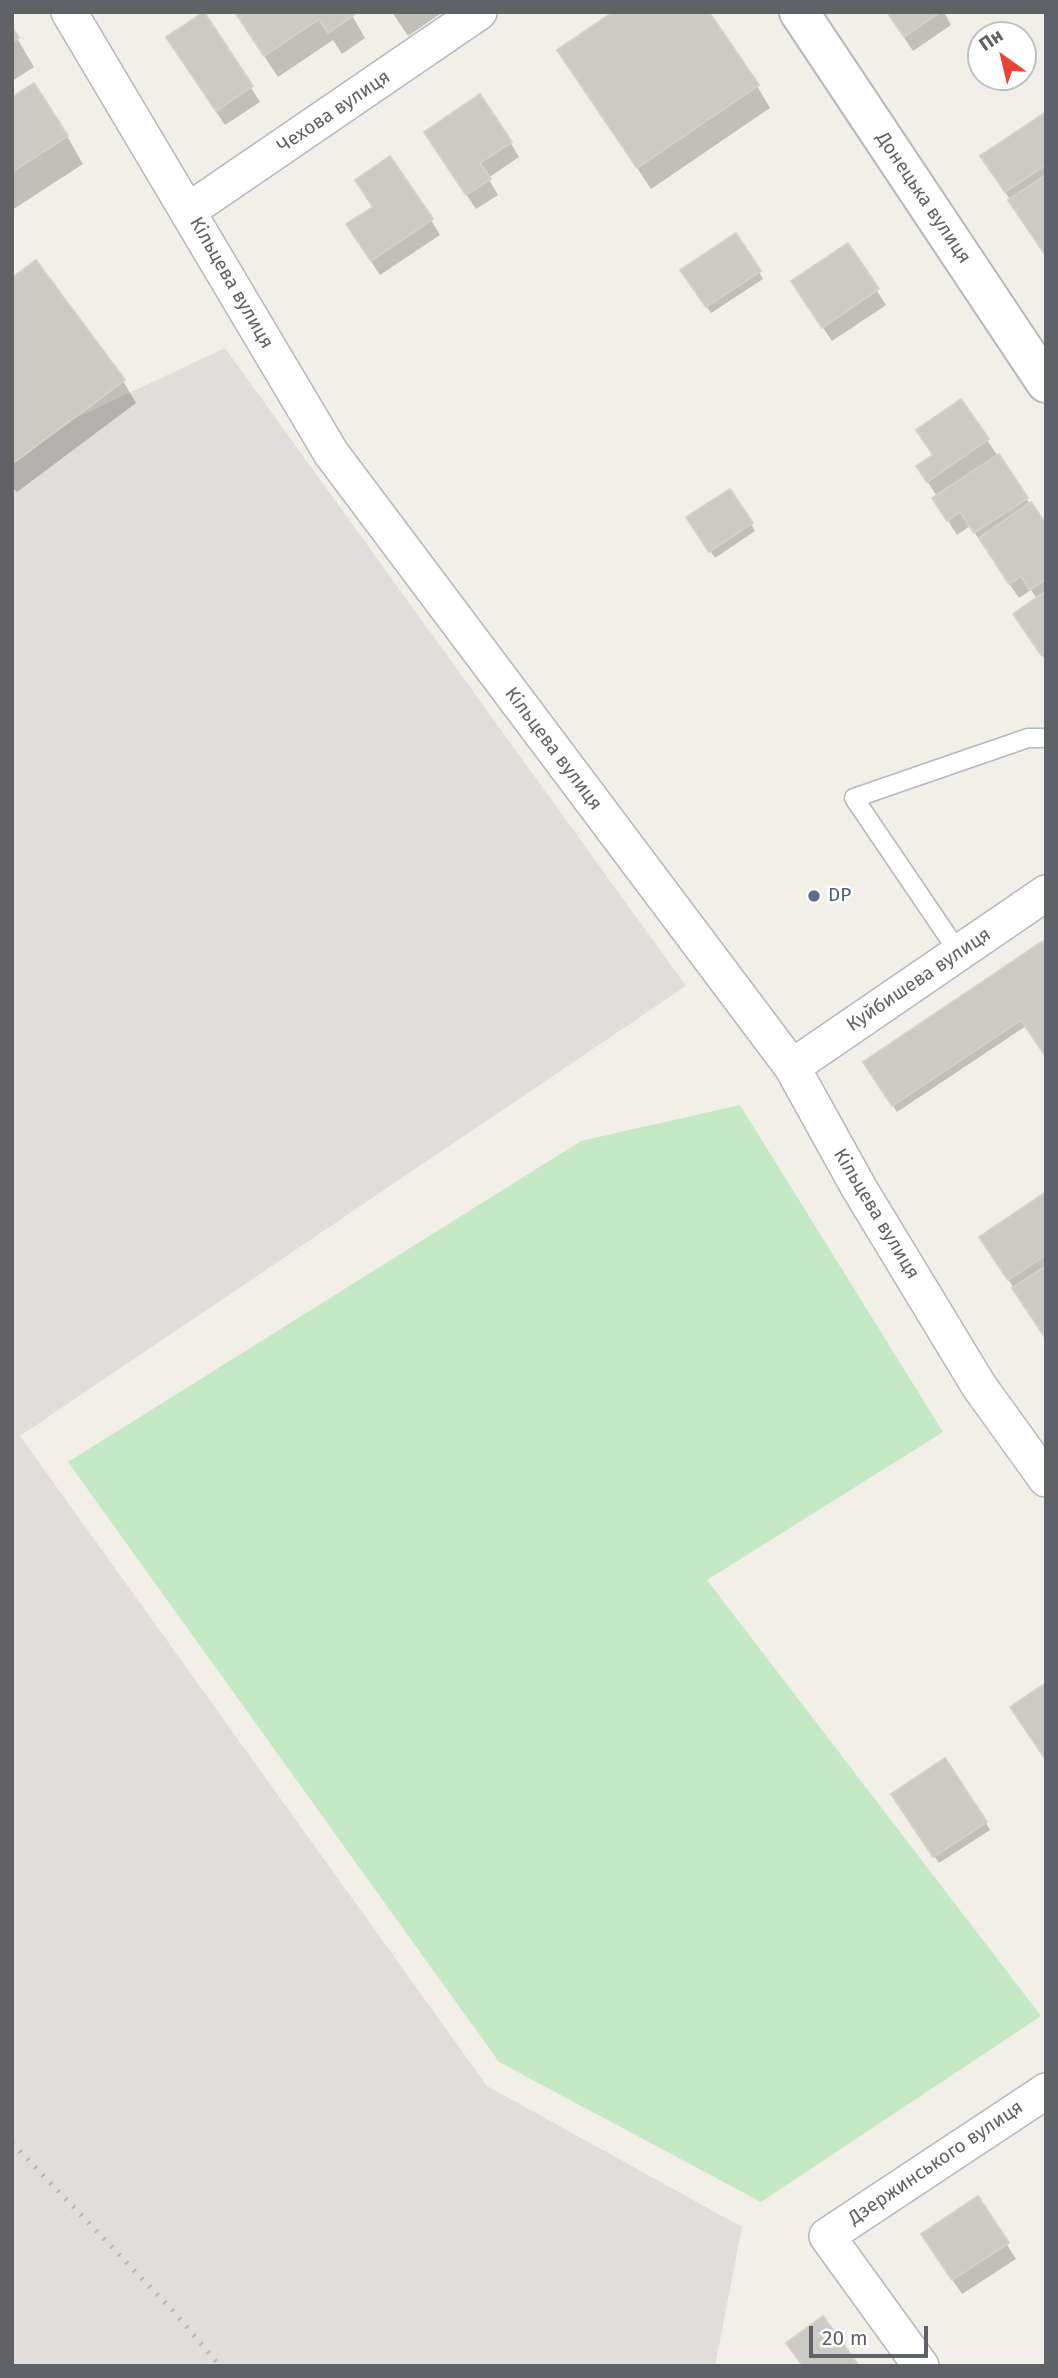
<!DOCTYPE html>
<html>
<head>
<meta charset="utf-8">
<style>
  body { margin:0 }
  #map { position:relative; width:1058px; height:2378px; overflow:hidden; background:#f1efe8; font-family:"Fira Sans",sans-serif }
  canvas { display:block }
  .frame { position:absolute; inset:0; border:14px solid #5f6368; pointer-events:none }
  .north { position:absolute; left:967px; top:21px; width:70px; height:70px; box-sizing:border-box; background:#fff; border:2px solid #bfc1c3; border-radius:50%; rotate:326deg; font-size:19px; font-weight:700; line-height:28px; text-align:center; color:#5f6368 }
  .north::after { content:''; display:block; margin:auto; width:24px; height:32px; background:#ea4335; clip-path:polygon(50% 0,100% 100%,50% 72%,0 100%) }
  .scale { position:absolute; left:809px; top:2326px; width:119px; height:32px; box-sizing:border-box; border:4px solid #5f6368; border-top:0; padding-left:9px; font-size:21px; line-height:24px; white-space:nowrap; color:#5f6368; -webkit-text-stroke:5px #fff; paint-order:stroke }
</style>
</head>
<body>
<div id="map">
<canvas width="1058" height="2378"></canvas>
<div class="frame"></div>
<div class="north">Пн</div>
<div class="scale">20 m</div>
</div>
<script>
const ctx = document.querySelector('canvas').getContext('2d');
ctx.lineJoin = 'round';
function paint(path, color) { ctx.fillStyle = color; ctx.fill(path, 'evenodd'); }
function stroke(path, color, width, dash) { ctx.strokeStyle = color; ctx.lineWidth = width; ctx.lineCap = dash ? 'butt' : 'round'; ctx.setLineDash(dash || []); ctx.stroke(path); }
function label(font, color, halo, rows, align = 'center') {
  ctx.font = font + ' "Fira Sans",sans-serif'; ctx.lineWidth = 5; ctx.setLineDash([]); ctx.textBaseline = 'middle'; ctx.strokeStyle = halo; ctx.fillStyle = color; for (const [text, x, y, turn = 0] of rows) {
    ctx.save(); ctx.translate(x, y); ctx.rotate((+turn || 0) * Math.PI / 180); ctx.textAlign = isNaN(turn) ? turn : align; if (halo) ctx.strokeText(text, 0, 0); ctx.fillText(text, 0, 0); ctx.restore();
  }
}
paint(new Path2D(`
  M225 348 686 986 20 1436 487 2086 742 2227 715 2366H12V448Z`), '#e0deda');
paint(new Path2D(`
  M740 1105 943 1432 707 1580 1041 2016 761 2202 499 2062 68 1462 581 1141Z`), '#c5e8c5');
paint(new Path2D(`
  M235 12H350L365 38 342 54 333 40 278 77Z
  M392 12H443L408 36Z
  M887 12H944L951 25 913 51Z
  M204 14 260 102 225 125 177 53Z
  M12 30 34 67 12 81Z
  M560 51 757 86 770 108 651 189Z
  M12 99 67 136 83 164 12 210Z
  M1046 114V254L986 163Z
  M510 142 519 157 488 178 498 195 476 209 434 147Z
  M431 220 440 235 380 275 357 240Z
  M848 246 886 305 832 341 802 296Z
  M759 272 763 279 711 313 687 278Z
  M12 280 123 381 136 403 17 492 12 487Z
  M918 431 987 440 1046 528V661L1024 629 1037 599 1031 590 1019 598 970 526 957 535 943 513 937 496 927 481 934 456Z
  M751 524 755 531 715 558 693 525Z
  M1046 948 1026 1026 897 1112 869 1070Z
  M1046 1194V1337L985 1244Z
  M897 1802 986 1823 990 1830 939 1863Z
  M978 2199 1016 2259 962 2294 932 2249Z`), '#0003');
const building = new Path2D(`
  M204 12 253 86 216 111 166 37Z
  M235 12H352L354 15 328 33 319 19 264 56Z
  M613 12H709L759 85 637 168 557 50Z
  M887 12H940L904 37Z
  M12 27 19 38 12 42Z
  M34 83 68 136 12 172V97Z
  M480 94 512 142 480 163 491 179 466 195 424 132Z
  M1046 112V165L1005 192 980 156Z
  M390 156 433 219 371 261 346 224 373 207 355 180Z
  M1046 175V256L1008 200Z
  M736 233 761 271 706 307 680 270Z
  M848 243 879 289 822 328 791 281Z
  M36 260 125 380 12 464V278Z
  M961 399 989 439 927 482 916 466 933 455 916 430Z
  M999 454 1028 498 974 533 960 512 947 521 932 498Z
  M730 489 753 523 709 552 686 517Z
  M1031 502 1046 524V579L1030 590 1021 576 1009 584 979 538Z
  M1046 591V651L1041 655 1013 614Z
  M1043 941 1046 945V1057L1021 1020 892 1106 863 1062Z
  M1046 1192V1255L1008 1280 979 1237Z
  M1046 1266V1339L1012 1288Z
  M1046 1683V1760L1010 1707Z
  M945 1758 987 1822 933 1857 891 1794Z
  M978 2196 1009 2243 952 2280 921 2234Z
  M823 2316 859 2366H803L786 2343Z`);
paint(building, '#cccac5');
stroke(building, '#d6d1c6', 2);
const service = new Path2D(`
  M959 953 854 798 1028 738H1046`);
const minor = new Path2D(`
  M69 12 331 453 792 1067 859 1188 979 1386 1046 1479
  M188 211 479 12
  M792 1067 1046 893
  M921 2366 827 2236 1046 2091`);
const tertiary = new Path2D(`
  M799 12 1046 383`);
stroke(service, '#b5b8bc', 21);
stroke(minor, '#b5b8bc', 38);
stroke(tertiary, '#b5b8bc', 42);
stroke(service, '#fff', 18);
stroke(minor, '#fff', 35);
stroke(tertiary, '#fff', 38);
stroke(new Path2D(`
  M12 2143 173 2311 220 2366`), '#b6b7b8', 5, [2, 9]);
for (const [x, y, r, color] of [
  [814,896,7,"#5c6f8a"]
]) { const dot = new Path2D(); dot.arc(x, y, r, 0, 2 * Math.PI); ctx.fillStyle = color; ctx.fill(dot); stroke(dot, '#fff', 2.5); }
label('19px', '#5f6368', '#fff', [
  ["Чехова вулиця",334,112,-34],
  ["Донецька вулиця",923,198,56],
  ["Кільцева вулиця",231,283,60],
  ["Кільцева вулиця",553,749,53],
  ["Куйбишева вулиця",919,980,-34],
  ["Кільцева вулиця",876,1214,59],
  ["Дзержинського вулиця",936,2163,-34]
]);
label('19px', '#4e5e75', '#fff', [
  ["DP",828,896]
], 'left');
</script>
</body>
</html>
